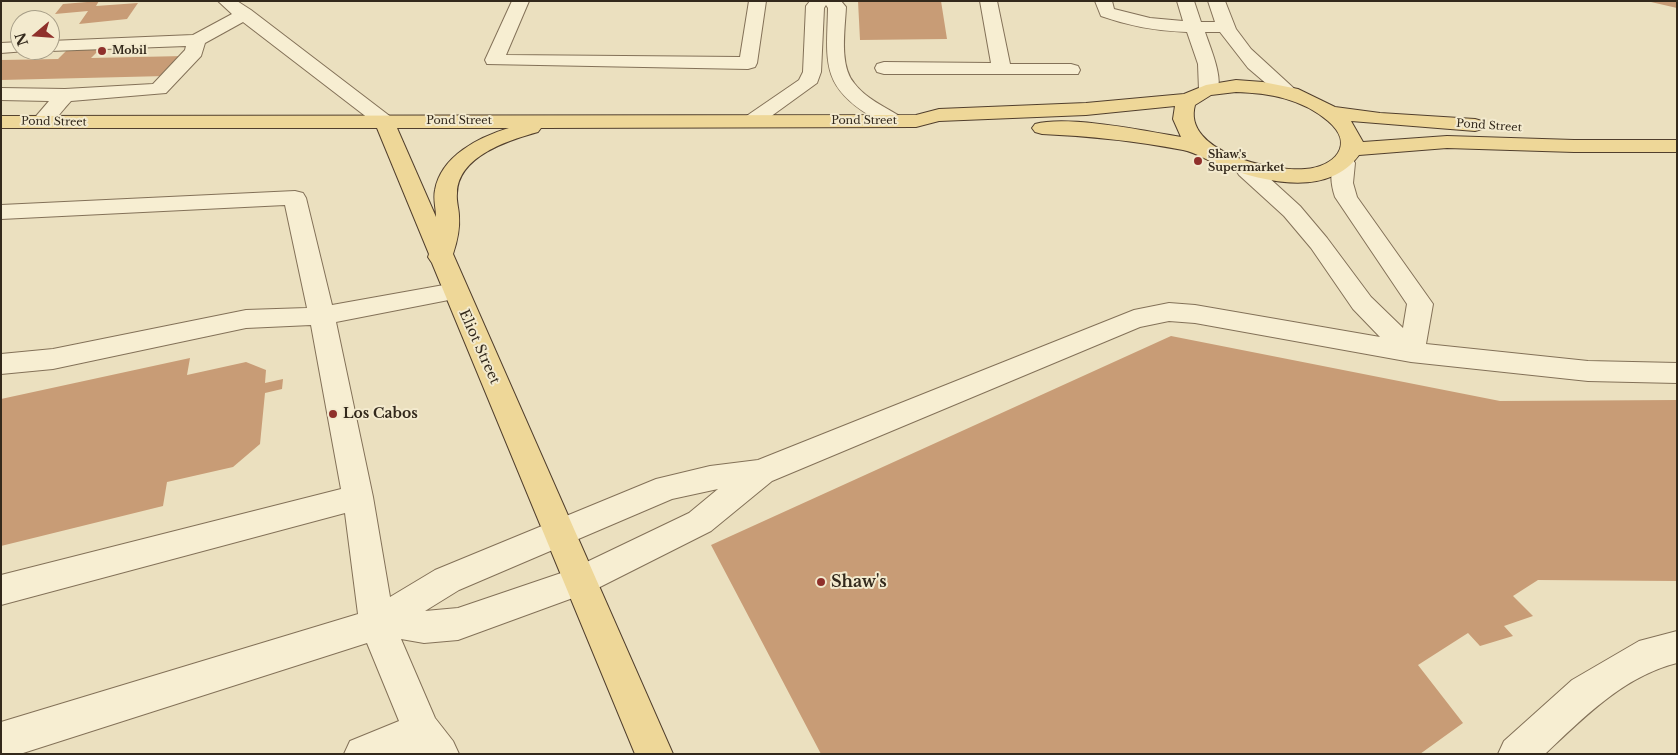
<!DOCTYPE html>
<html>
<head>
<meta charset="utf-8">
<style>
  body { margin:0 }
  #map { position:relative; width:1678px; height:755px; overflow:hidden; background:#ebe0bf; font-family:"Libre Baskerville",serif }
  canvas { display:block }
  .frame { position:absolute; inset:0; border:2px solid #33291c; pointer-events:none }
  .north { position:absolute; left:10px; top:10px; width:50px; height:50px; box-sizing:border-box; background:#f3eace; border:1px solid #a69d87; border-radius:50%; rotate:252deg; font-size:14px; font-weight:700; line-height:20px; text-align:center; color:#33291c }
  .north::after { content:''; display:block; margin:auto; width:18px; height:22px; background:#8f302b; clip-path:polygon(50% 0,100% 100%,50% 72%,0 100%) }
</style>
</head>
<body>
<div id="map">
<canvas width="1678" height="755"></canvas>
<div class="frame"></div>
<div class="north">N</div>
</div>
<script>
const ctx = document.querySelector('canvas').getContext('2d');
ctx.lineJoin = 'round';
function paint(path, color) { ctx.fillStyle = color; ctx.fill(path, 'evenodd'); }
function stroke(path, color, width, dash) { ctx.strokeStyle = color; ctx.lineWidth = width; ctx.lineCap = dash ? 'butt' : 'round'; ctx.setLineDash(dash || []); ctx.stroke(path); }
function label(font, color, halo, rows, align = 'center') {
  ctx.font = font + ' "Libre Baskerville",serif'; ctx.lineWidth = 4; ctx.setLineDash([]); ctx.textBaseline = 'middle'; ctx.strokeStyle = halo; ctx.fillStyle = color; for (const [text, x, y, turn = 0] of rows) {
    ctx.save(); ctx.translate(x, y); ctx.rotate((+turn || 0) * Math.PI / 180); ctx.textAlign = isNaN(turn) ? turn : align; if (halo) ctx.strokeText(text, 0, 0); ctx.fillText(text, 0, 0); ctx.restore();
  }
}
paint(new Path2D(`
  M99 1 96 6 138 3 127 19 79 24 88 11 55 14 63 4Z
  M858 1H941L947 39 860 40Z
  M1651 1H1677V8L1651 2Z
  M103 46 91 58 184 56 166 76 1 80V60L58 59 70 47Z
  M1171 336 1500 401 1677 400V581L1538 580 1513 596 1533 616 1504 626 1513 636 1480 646 1468 633 1418 665 1463 723 1420 754H821L711 545Z
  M190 358 187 375 246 362 266 370 265 383 283 379 282 389 265 393 260 444 233 467 167 482 163 506 1 546V399Z`), '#c89c76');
const minor = new Path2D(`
  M218 1H237L251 10 391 117 394 121 391 125 384 127 377 125 243 22 205 43 201 56 166 93 71 101C60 112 51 131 34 126L31 122 49 101 1 100V88L65 89 153 84 185 50 186 46 50 51 44 50H50V41L193 35 232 14Z
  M512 1H529L506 55 740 57 749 1H766L757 63 755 67 748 69 487 64 485 60Z
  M810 1H841L846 7C845 29 839 65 854 83 865 98 885 107 901 117L904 121 901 125C888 128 880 121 869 115 820 85 827 59 828 8L826 5 824 8 821 72 817 83 759 125 752 127 745 125 742 121 745 117 799 80 803 72 806 6Z
  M980 1H997L1010 64H1071L1078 66 1080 70 1078 74H884L877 72 875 68 877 64 884 62 991 63Z
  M1095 1H1112L1114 9 1150 18 1183 21 1177 1H1194L1201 22H1215L1208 1H1225L1236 29 1251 49 1299 93 1296 97H1282L1248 68 1220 32H1205C1210 47 1225 81 1216 94H1202L1199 90 1198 64 1187 32C1157 31 1129 26 1101 16Z
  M20 42V50L26 51 1 53V43Z
  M1344 157 1352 158 1355 163 1353 183 1357 197 1433 304 1426 344 1588 361 1677 363V383L1588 381 1411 362 1195 323 1169 321 1140 327 772 481 711 531 592 591 458 640 424 643 401 639 435 718 453 741 459 754H344L350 741 399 721 367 643 20 754H1V722L358 614 345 513 1 605V575L341 489 311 325 246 328 53 369 1 374V354L53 349 246 310 307 308 285 205 1 219V205L295 191 303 193 306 198 332 305 455 283 464 285 468 291 464 297 336 322 373 497 390 597 435 570 656 479 710 466 758 460 1134 310 1169 303 1195 305 1380 337 1353 309 1311 248 1284 216 1239 175 1236 170 1239 165 1247 163 1255 165 1300 206 1327 238 1371 297 1403 328 1407 304 1335 197C1331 185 1329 170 1336 158ZM718 489 689 513 570 570 458 608 425 611 459 590 672 499Z
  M1677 631V663C1624 676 1583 718 1545 754H1498L1504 741 1572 680 1639 641Z`);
const major = new Path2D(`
  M1236 80 1263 82 1298 89 1335 107 1380 113 1475 119 1482 121 1485 125 1482 129 1475 131 1351 121 1363 142 1447 136 1574 140H1677V152H1574L1447 148 1359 155C1328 198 1264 182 1221 166 1208 161 1197 153 1183 150 1136 141 1089 136 1042 134L1035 132 1032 128 1035 124C1068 115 1146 131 1181 137L1173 119 1175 106 1086 115 939 121 916 127 541 128 538 132C509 140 458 156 457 193 456 201 459 209 459 216 460 229 457 242 453 254L673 754H635L432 263 428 257 429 254 377 128H1V116L916 115 939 109 1086 103 1184 94 1206 85ZM1236 92C1270 93 1302 99 1328 121 1356 145 1334 167 1305 169 1272 172 1182 152 1195 105L1211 95ZM397 128H509C479 137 441 156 435 190 433 199 436 208 436 217Z`);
stroke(minor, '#837158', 2);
stroke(major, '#513f2d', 2);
paint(minor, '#f7eed2');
paint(major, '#eed798');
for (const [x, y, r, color] of [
  [102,51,5,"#8f302b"],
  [1198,161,5,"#8f302b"],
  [333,414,5,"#8f302b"],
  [821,582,5,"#8f302b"]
]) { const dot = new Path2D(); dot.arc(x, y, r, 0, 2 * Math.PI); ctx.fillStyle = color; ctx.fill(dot); stroke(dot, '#f3eace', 2); }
label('bold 11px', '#33291c', '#f3eace', [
  ["Mobil",112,51],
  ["Shaw's",1208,155],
  ["Supermarket",1208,168]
], 'left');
label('11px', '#33291c', '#f3eace', [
  ["Pond Street",459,121],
  ["Pond Street",864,121],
  ["Pond Street",54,122,1],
  ["Pond Street",1489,126,4]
]);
label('14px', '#33291c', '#f3eace', [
  ["Eliot Street",479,347,66]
]);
label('bold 14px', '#33291c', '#f3eace', [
  ["Los Cabos",343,414]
], 'left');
label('bold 16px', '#33291c', '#f3eace', [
  ["Shaw's",831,582]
], 'left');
</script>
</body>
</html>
